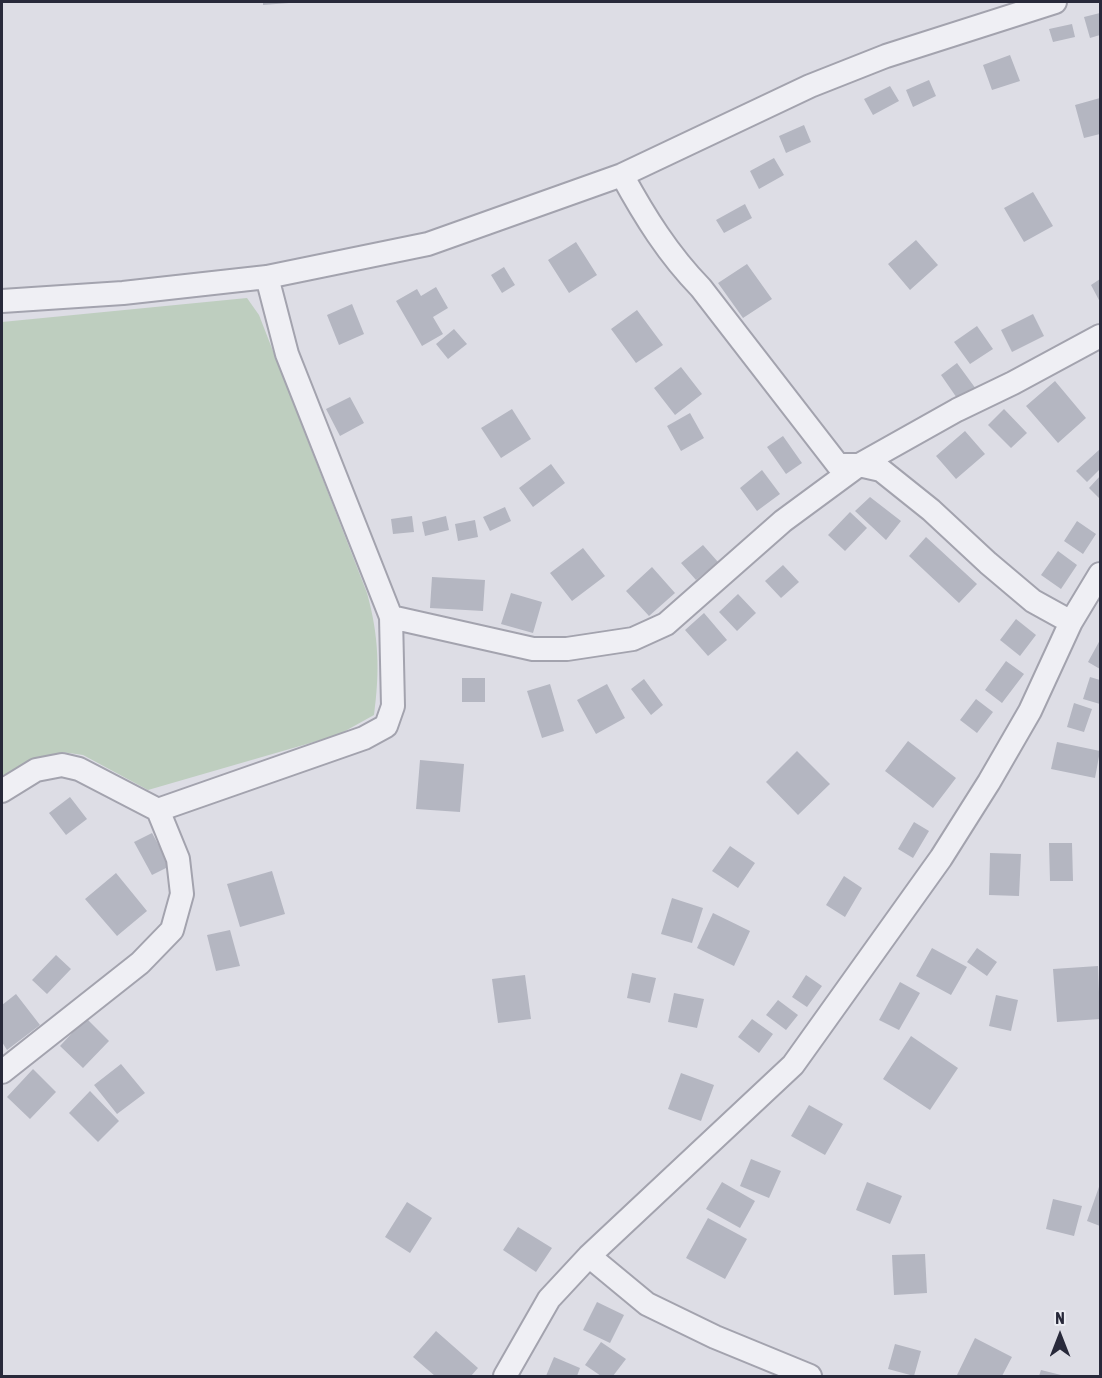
<!DOCTYPE html>
<html>
<head>
<meta charset="utf-8">
<style>
  body { margin:0 }
  #map { position:relative; width:1102px; height:1378px; overflow:hidden; background:#dddde5; font-family:"Asap Condensed",sans-serif }
  canvas { display:block }
  .frame { position:absolute; inset:0; border:3px solid #28293a; pointer-events:none }
  .north { position:absolute; left:1030px; top:1306px; width:60px; height:60px; -webkit-text-stroke:4px #ecedf3; paint-order:stroke; rotate:0deg; font-size:16px; font-weight:700; line-height:24px; text-align:center; color:#28293a }
  .north::after { content:''; display:block; margin:auto; width:21px; height:27px; background:#28293a; clip-path:polygon(50% 0,100% 100%,50% 72%,0 100%) }
</style>
</head>
<body>
<div id="map">
<canvas width="1102" height="1378"></canvas>
<div class="frame"></div>
<div class="north">N</div>
</div>
<script>
const ctx = document.querySelector('canvas').getContext('2d');
ctx.lineJoin = 'round';
function paint(path, color) { ctx.fillStyle = color; ctx.fill(path, 'evenodd'); }
function stroke(path, color, width, dash) { ctx.strokeStyle = color; ctx.lineWidth = width; ctx.lineCap = dash ? 'butt' : 'round'; ctx.setLineDash(dash || []); ctx.stroke(path); }
paint(new Path2D(`
  M247 298 259 315 367 593C379 636 380 671 374 715L338 735 148 790 83 755 62 752 2 777V322Z`), '#becebf');
paint(new Path2D(`
  M263 2H289V3L263 5Z
  M1100 13V35L1090 38 1084 17Z
  M1072 24 1075 37 1053 42 1049 29Z
  M1010 55 1020 81 992 90 983 65Z
  M929 80 936 96 913 107 906 90Z
  M890 86 899 101 873 115 864 99Z
  M1100 98V134L1084 138 1075 105Z
  M804 125 811 142 786 153 779 136Z
  M774 158 784 175 759 189 750 171Z
  M1033 192 1053 226 1024 242 1004 208Z
  M745 204 752 218 724 233 716 220Z
  M916 240 938 265 910 290 888 264Z
  M576 242 597 275 569 293 548 260Z
  M747 264 772 299 743 318 718 283Z
  M504 267 515 285 502 293 491 275Z
  M1100 279V302L1091 285Z
  M436 287 448 308 433 317 443 334 422 346 396 301 417 289 421 296Z
  M352 304 364 334 339 345 327 315Z
  M637 310 663 345 636 363 611 329Z
  M1033 314 1044 336 1012 352 1001 330Z
  M977 326 993 349 970 364 954 342Z
  M454 329 467 344 448 359 436 344Z
  M957 363 976 389 959 401 941 375Z
  M681 367 702 394 675 415 654 388Z
  M1055 381 1086 418 1058 443 1026 406Z
  M350 397 364 423 340 436 326 409Z
  M512 409 531 439 501 458 481 428Z
  M1004 409 1027 433 1011 448 988 425Z
  M690 413 704 438 681 451 667 426Z
  M965 431 985 454 956 479 936 456Z
  M783 436 802 463 786 474 767 447Z
  M1100 449V469L1087 482 1076 471Z
  M551 464 565 483 533 507 519 488Z
  M762 470 780 494 757 511 740 488Z
  M1100 476V499L1089 488Z
  M870 497 901 521 886 540 855 511Z
  M505 507 511 521 490 531 483 517Z
  M850 512 867 528 845 551 828 535Z
  M412 516 414 532 393 534 391 519Z
  M446 516 449 530 425 536 422 522Z
  M475 520 478 537 458 541 455 524Z
  M1077 521 1096 534 1083 554 1064 541Z
  M926 537 977 584 959 603 909 556Z
  M703 545 718 562 696 580 681 563Z
  M583 548 605 576 572 601 550 573Z
  M1058 551 1077 565 1061 589 1041 575Z
  M783 565 799 582 781 598 765 581Z
  M652 567 675 593 649 616 626 591Z
  M432 577 485 580 483 611 430 608Z
  M511 593 542 602 533 633 501 624Z
  M738 594 756 613 737 631 719 612Z
  M704 613 727 640 708 656 685 630Z
  M1016 619 1036 635 1020 656 1000 640Z
  M1100 640V669L1088 662Z
  M1006 661 1024 674 1002 703 985 690Z
  M1090 677 1100 680V704L1083 699Z
  M462 678H485V702H462Z
  M644 679 663 705 651 715 631 689Z
  M550 684 564 731 542 738 527 691Z
  M607 684 625 718 596 734 577 700Z
  M976 699 993 712 977 733 960 720Z
  M1074 703 1092 709 1084 732 1067 727Z
  M908 741 956 778 933 808 885 771Z
  M1057 742 1100 751 1095 778 1051 769Z
  M797 751 830 784 798 815 766 782Z
  M420 760 464 764 460 812 416 809Z
  M70 797 87 819 66 835 49 813Z
  M914 822 929 831 913 858 898 849Z
  M152 833 170 866 152 875 134 842Z
  M1049 843H1072L1073 881H1050Z
  M730 846 755 863 738 888 712 871Z
  M990 853 1021 854 1019 896 989 895Z
  M272 871 285 914 240 927 227 884Z
  M116 873 147 911 117 936 85 899Z
  M844 876 862 888 845 917 826 905Z
  M672 898 703 908 692 943 661 934Z
  M713 913 750 931 734 966 697 948Z
  M230 930 240 966 216 971 207 935Z
  M932 948 967 967 951 995 916 976Z
  M977 948 997 962 987 976 967 962Z
  M56 955 71 969 47 994 32 980Z
  M1098 966 1100 1019 1057 1022 1053 969Z
  M632 973 656 978 650 1003 627 998Z
  M525 975 531 1019 498 1023 492 979Z
  M806 975 822 986 807 1007 792 997Z
  M900 982 920 993 899 1030 879 1020Z
  M674 993 704 999 697 1028 668 1022Z
  M16 994 40 1025 7 1050 2 1042V1005Z
  M996 995 1018 1000 1011 1031 989 1026Z
  M778 1000 798 1015 786 1030 766 1015Z
  M86 1018 109 1041 83 1068 60 1046Z
  M752 1019 773 1034 759 1053 738 1037Z
  M911 1036 958 1068 930 1110 883 1079Z
  M121 1064 145 1093 117 1114 94 1085Z
  M33 1069 56 1092 30 1119 7 1097Z
  M681 1073 714 1085 701 1121 668 1109Z
  M90 1091 119 1121 98 1142 69 1113Z
  M809 1105 843 1124 825 1155 791 1136Z
  M751 1159 781 1171 769 1198 740 1186Z
  M722 1182 755 1201 740 1228 706 1209Z
  M867 1182 902 1196 890 1224 856 1210Z
  M1100 1184V1226L1087 1221Z
  M1053 1199 1082 1206 1074 1236 1046 1229Z
  M407 1202 432 1218 410 1253 385 1237Z
  M708 1218 747 1239 725 1279 686 1258Z
  M518 1227 552 1248 536 1272 503 1250Z
  M925 1254 927 1293 894 1295 892 1255Z
  M597 1302 624 1315 610 1343 583 1330Z
  M436 1331 478 1368 471 1376H435L413 1357Z
  M975 1338 1012 1357 1002 1376 957 1375Z
  M601 1342 626 1359 613 1376H601L585 1365Z
  M895 1344 921 1351 914 1376 888 1369Z
  M554 1357 580 1368 577 1376H546Z
  M1041 1370 1065 1376H1039Z`), '#b4b6c1');
const minor = new Path2D(`
  M622 175C645 217 668 254 701 288L838 465H859L957 410 1013 383 1100 336
  M267 277 287 354 391 617 533 649H567L633 639 666 624 783 521 859 465 881 470 931 510 988 563 1033 601 1071 622
  M2 301 123 293 267 277 428 244 622 175 810 86 886 56 1055 2
  M2 791 36 770 62 765 79 769 158 810 364 738 386 726 393 706 391 617
  M2 1072 140 963 172 930 182 894 178 859 158 810
  M589 1256 647 1304 715 1337 810 1376
  M505 1376 549 1299 589 1256 793 1065 941 858 989 782 1030 711 1071 622 1100 574`);
stroke(minor, '#a3a3ae', 26);
stroke(minor, '#efeff4', 22);
</script>
</body>
</html>
